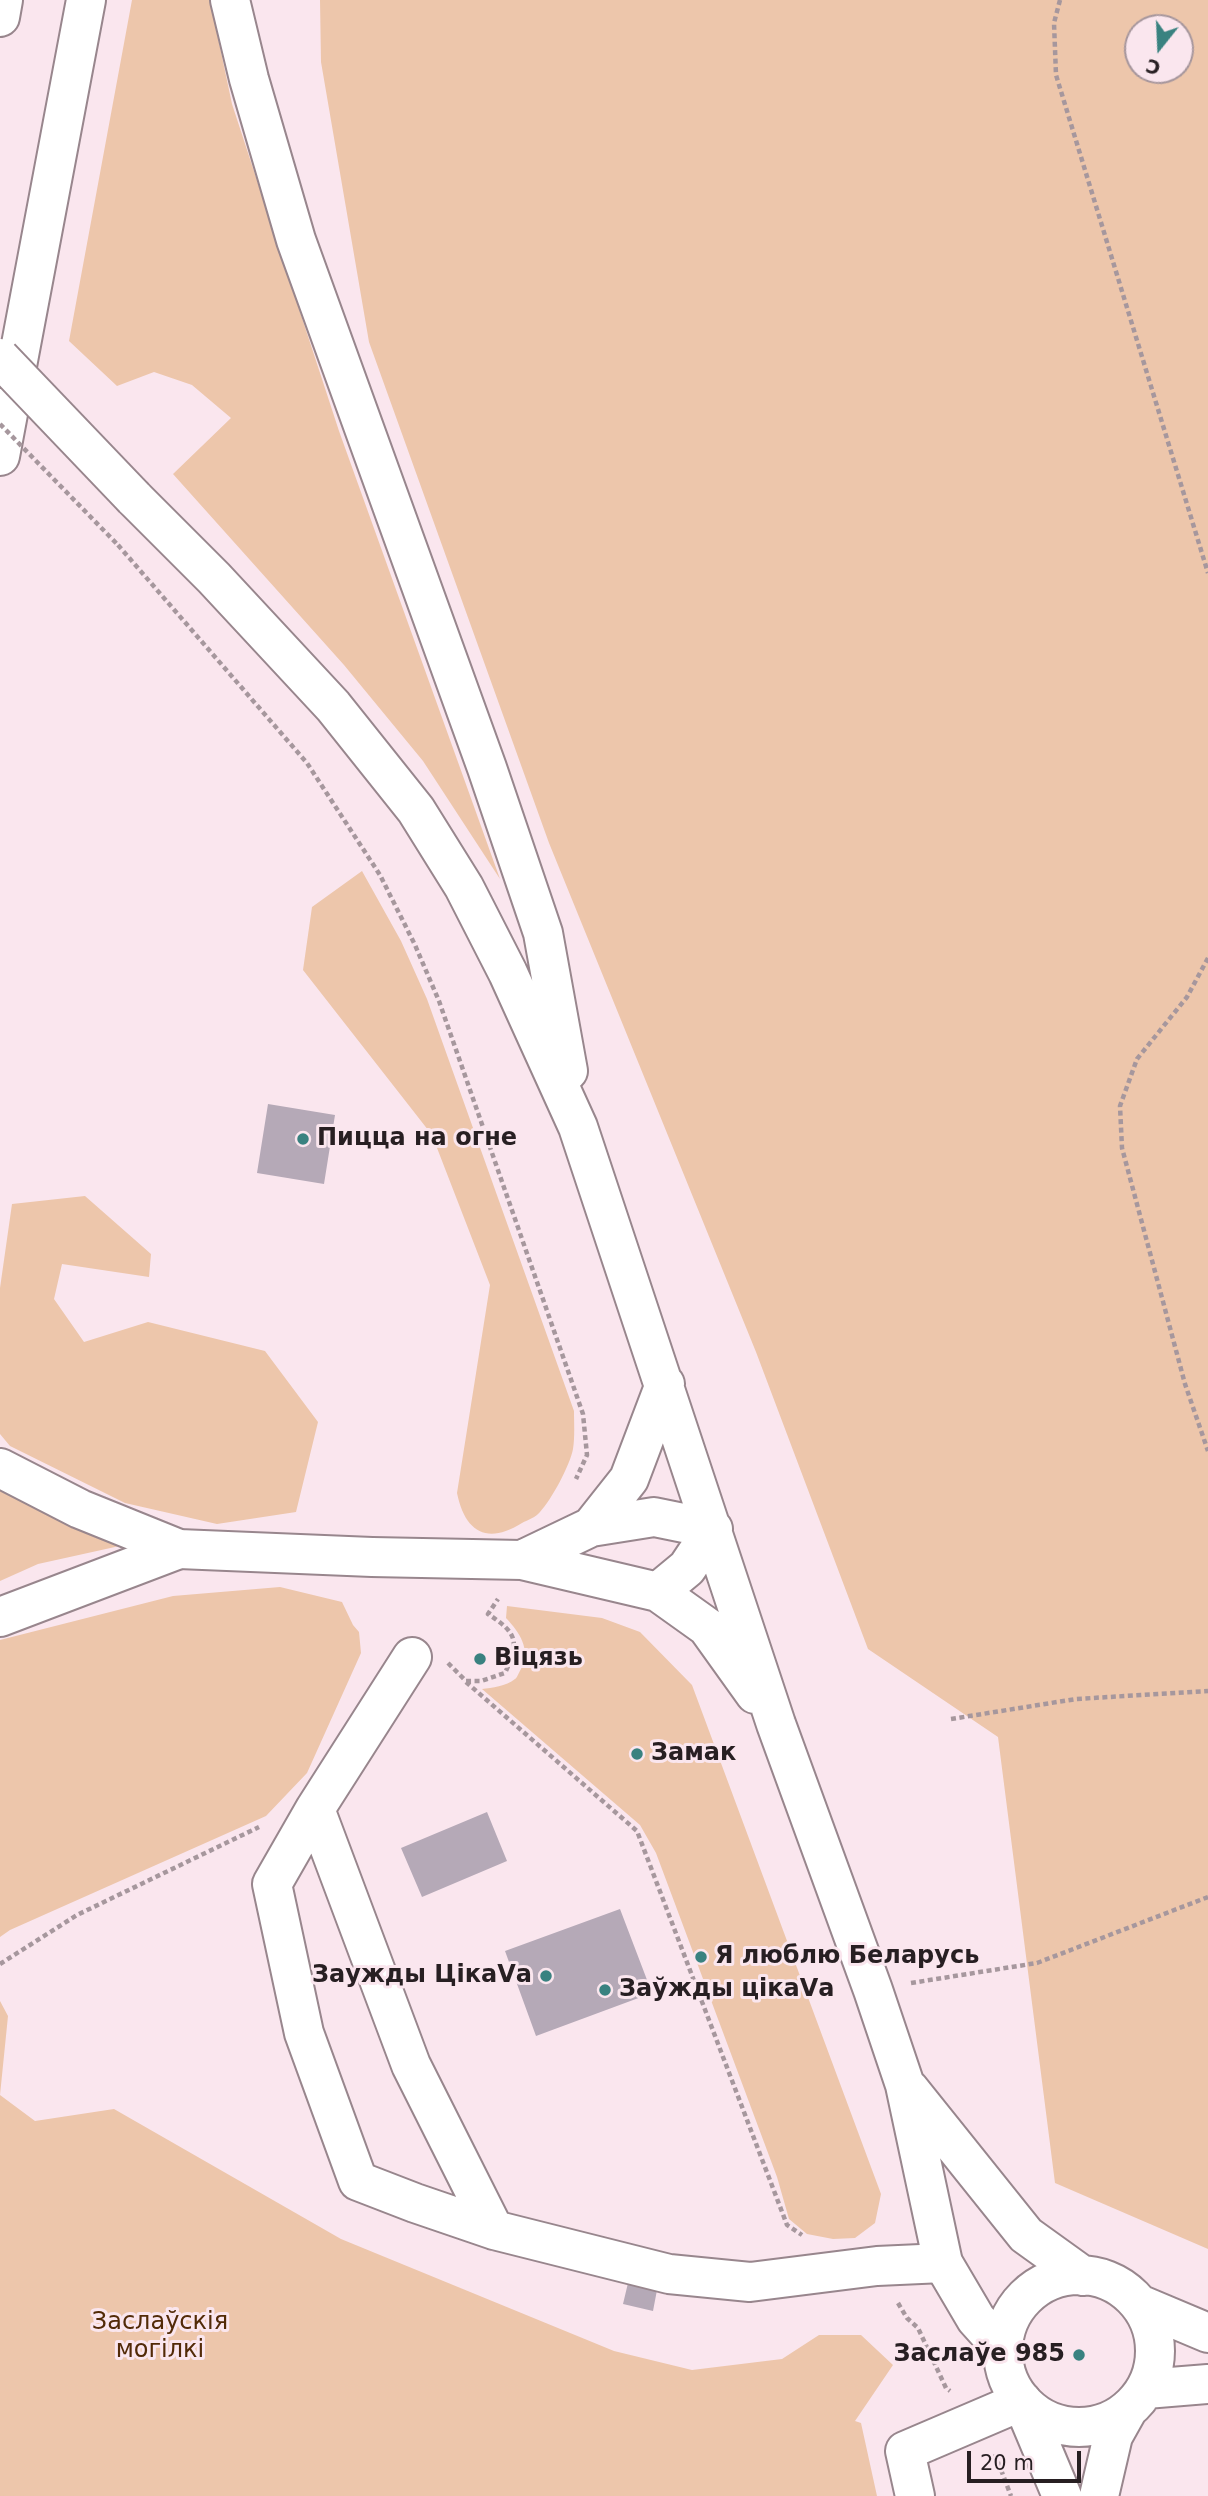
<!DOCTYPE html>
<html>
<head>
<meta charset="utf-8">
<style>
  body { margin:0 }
  #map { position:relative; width:1208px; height:2496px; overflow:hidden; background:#fae6ee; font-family:"DejaVu Sans",sans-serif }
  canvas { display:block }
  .north { position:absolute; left:1124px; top:14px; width:70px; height:70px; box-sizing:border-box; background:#fae6ee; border:2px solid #a6969c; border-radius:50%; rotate:198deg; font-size:19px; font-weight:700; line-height:28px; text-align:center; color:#271f22 }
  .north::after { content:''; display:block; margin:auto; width:24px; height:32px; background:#398280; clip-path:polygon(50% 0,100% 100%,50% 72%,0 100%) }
  .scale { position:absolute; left:967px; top:2451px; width:114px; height:32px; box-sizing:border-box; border:4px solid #271f22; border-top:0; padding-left:9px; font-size:21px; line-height:24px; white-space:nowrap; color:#271f22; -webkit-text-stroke:5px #fae6ee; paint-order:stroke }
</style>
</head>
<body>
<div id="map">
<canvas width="1208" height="2496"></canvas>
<div class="north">С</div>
<div class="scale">20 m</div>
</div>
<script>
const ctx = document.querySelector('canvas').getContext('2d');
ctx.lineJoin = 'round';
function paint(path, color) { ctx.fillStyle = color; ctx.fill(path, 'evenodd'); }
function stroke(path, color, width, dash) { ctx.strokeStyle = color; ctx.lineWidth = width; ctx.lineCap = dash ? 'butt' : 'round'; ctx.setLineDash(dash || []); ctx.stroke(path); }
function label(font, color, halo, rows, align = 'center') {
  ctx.font = font + ' "DejaVu Sans",sans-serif'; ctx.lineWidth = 6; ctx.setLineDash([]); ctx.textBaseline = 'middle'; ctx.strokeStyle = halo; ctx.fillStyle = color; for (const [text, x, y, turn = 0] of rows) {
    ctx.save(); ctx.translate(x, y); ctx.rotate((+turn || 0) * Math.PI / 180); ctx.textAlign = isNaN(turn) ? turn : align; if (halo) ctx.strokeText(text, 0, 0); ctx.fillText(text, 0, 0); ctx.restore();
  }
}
paint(new Path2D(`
  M132 0H210L232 104 339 431 500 879 423 761 344 665 173 474 231 418 192 385 154 372 117 386 69 341Z
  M320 0H1208V2249L1055 2183 998 1737 868 1649 756 1352 549 843 369 342 321 62ZM1138 28H1180V70H1138Z
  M362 871 401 941 427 999 574 1411C574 1423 575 1437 573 1449 570 1465 552 1499 540 1512 536 1517 528 1520 522 1523 487 1545 465 1532 457 1493L490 1285 432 1135 303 970 312 907Z
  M85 1196 151 1254 149 1277 62 1264 54 1299 84 1342 148 1322 265 1351 318 1422 296 1512 217 1524 125 1503 10 1446 0 1434V1288L12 1204Z
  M0 1488 37 1509 124 1545 38 1564 0 1581Z
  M280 1587 342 1602 353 1625 359 1632 361 1653 307 1773 266 1816 10 1930 0 1937V1640L173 1596Z
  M507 1606 602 1618 640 1632 692 1685 881 2194 875 2223 855 2238 833 2239 807 2234 789 2219 777 2177 656 1853 640 1825 482 1689C492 1688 506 1686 515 1679 517 1678 519 1672 521 1669 531 1649 520 1633 506 1618Z
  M0 2001 8 2016 0 2095 35 2121 114 2109 341 2239 614 2351 692 2370 782 2359 819 2335H861L893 2365 855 2421 861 2423 877 2496H0Z`), '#edc6ab');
paint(new Path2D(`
  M268 1104 335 1115 324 1184 257 1173Z
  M487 1812 507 1861 422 1897 401 1848Z
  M620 1909 652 1993 536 2036 505 1951Z
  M628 2283 657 2290 653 2311 623 2304Z`), '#b5a9b7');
const minor = new Path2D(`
  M412 1657 315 1809 272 1884 304 2033 358 2181 415 2203 494 2230 669 2274 750 2282 877 2266 943 2263
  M315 1809 411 2065 494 2230
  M915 2496 905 2451 1022 2401`);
const major = new Path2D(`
  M230 0 249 79 296 240 487 768 543 933 568 1071
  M134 498 214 578 333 706 416 810 464 887 508 973 578 1127 776 1724 873 1990 905 2085 943 2263 976 2319 1003 2349
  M0 1468 80 1509 179 1549 372 1557 522 1560 658 1592 707 1627 755 1694
  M591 1527 629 1479 665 1384
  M522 1560 591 1527 654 1517 713 1529
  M658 1592 687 1568 713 1529
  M909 2089 1026 2235 1083 2276
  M1003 2351a76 76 0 1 1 152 0a76 76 0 1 1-152 0Z
  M1139 2304 1208 2333
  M1146 2389 1208 2384
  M1022 2401 1062 2496
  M1099 2496 1113 2436 1127 2411`);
const highway = new Path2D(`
  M0 17 3 0
  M0 456 86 0
  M0 1617 179 1549`);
stroke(minor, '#98868d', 42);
stroke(major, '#98868d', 42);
stroke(highway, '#98868d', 42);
stroke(new Path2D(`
  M1060 0 1054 23 1056 75 1208 573
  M118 545 307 763 380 875 415 945 439 1001 583 1414 587 1455 576 1479
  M1208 958 1187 997 1137 1059 1120 1106 1122 1148 1185 1384 1208 1451
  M448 1663 466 1681H481L505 1673C520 1641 517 1633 488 1614L498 1599
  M466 1682 637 1831 787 2225 802 2235
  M951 1719 1076 1699 1208 1691
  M0 1964 77 1915 259 1827
  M911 1983 1037 1963 1208 1897
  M898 2303 907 2318 918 2328 946 2388 950 2391
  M995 2454 1011 2496`), '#a6979d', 4.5, [5, 3.5]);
stroke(minor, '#fff', 38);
stroke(major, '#fff', 38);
stroke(highway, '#fff', 38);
const majorBridge = new Path2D(`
  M0 358 134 498`);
stroke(majorBridge, '#98868d', 42, []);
stroke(new Path2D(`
  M0 424 118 545`), '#a6979d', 4.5, [5, 3.5]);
stroke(majorBridge, '#fff', 38);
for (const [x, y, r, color] of [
  [303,1139,7,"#398280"],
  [480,1659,7,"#398280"],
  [637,1754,7,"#398280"],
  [701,1957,7,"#398280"],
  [546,1976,7,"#398280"],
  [605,1990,7,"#398280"],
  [1079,2355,7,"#398280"]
]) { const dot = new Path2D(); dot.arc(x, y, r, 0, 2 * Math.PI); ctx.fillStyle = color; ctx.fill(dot); stroke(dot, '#fae6ee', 2.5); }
label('bold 24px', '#271f22', '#fae6ee', [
  ["Пицца на огне",317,1139],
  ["Віцязь",494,1659],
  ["Замак",651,1754],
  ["Я люблю Беларусь",715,1957],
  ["Заужды ЦікаVа",532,1976,"right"],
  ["Заўжды цікаVа",619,1990],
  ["Заслаўе 985",1065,2355,"right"]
], 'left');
label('24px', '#522a07', '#fae6ee', [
  ["Заслаўскія",160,2323],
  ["могілкі",160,2351]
]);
</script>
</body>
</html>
